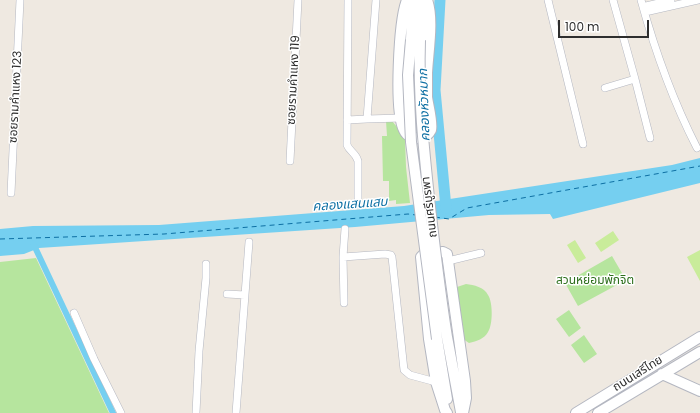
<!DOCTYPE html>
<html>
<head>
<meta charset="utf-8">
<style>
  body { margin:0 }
  #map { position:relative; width:700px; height:413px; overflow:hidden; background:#efe9e1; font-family:Poppins,sans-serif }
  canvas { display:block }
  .scale { position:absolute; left:558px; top:20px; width:91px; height:18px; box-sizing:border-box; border:2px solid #2e2e2e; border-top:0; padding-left:5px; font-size:12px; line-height:14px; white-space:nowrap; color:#2e2e2e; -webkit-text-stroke:3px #fff; paint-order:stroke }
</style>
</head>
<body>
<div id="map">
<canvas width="700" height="413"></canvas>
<div class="scale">100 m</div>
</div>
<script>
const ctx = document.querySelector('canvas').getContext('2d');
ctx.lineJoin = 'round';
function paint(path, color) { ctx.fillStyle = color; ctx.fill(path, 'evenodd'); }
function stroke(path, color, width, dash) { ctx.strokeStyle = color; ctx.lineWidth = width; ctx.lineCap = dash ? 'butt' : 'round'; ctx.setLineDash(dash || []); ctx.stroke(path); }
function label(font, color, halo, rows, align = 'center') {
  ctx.font = font + ' Poppins,"Noto Sans Thai",sans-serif'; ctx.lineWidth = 3; ctx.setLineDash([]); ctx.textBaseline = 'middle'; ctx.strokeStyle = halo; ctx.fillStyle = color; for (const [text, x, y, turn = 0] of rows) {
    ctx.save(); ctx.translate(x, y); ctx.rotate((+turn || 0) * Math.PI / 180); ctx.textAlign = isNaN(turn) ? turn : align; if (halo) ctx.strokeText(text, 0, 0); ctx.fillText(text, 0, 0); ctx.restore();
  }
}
paint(new Path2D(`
  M386 121H392L397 127 405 139 406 167 410 203 396 204V200L389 201V181H383L382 136H387Z
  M612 256 626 280 578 306 565 283Z
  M36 258 109 413H0V262Z
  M466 284C474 285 484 287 488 295 493 302 493 325 488 332 484 339 477 341 469 343L463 339 455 296 457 287Z
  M569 310 581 328 569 337 556 319Z
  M584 335 597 354 584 363 571 345Z`), '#b6e59e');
paint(new Path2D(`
  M613 231 619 240 601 252 595 243Z
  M575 240 586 258 578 263 567 245Z
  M700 250V281L687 257Z`), '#c9ec9a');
paint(new Path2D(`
  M700 158V183L553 219 550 214 489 215 355 227 39 248 24 254 0 256V229L33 226 159 225 404 206 672 165Z`), '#75cff0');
stroke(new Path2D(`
  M33 243 113 413`), '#75cff0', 6);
stroke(new Path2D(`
  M440 0 435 90 446 208`), '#75cff0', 11);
stroke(new Path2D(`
  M435 217 449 219 467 208 700 166
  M0 239 164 234 408 214 416 215`), '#0d6fa3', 1, [5, 4]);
const street = new Path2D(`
  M348 0 347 145C350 152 356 153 358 161V198
  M548 0 583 144
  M641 0C655 51 673 101 697 148
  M646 6 671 0
  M645 12 698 0
  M635 79 650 138
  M605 88 635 79 613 0
  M367 119 401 118
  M347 120 367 119 376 0
  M290 161 298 0
  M11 193 20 0
  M343 257 385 254 391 255 392 257 404 370 410 375 436 382
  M448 261 481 253
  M227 294 245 295
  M344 303 343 257 345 229
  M74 313 94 359 121 413
  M196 413 199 351 206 278V264
  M236 413 249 242`);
const secondary = new Path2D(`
  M407 0C399 20 394 111 404 130 407 137 414 139 421 138 425 137 429 134 431 130 433 123 428 105 427 97 427 89 427 81 427 73 428 52 434 19 427 0
  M411 40 413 0
  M420 40 422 0
  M447 337 461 412
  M437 339 447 399
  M662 374 700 391
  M447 413 445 410 436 382 429 339 421 257 423 255 443 252 447 254 448 261 465 381 466 398 463 413
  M576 413 700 337
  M598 413 700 352`);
stroke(street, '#b4b7c1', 8);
stroke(secondary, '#b4b7c1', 12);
stroke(street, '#fff', 7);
stroke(secondary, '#fff', 10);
const secondaryBridge = new Path2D(`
  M411 40 408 75 411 142 437 339
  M420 40C418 96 424 151 430 207 435 250 440 294 447 337`);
stroke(secondaryBridge, '#b4b7c1', 12, []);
stroke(secondaryBridge, '#fff', 10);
label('12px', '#2e2e2e', '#fff', [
  ["ซอยรามคำแหง 119",294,80,-87],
  ["ซอยรามคำแหง 123",16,97,-87],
  ["ถนนศรีบูรพา",430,207,-97],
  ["ถนนเสรีไทย",638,374,-32]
]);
label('12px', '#2c6e1b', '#fff', [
  ["สวนหย่อมพักจิต",595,281]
]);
label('italic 13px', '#0d6fa3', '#fff', [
  ["คลองหัวหมาก",425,105,-92],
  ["คลองแสนแสบ",350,205,-4]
]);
</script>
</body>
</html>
